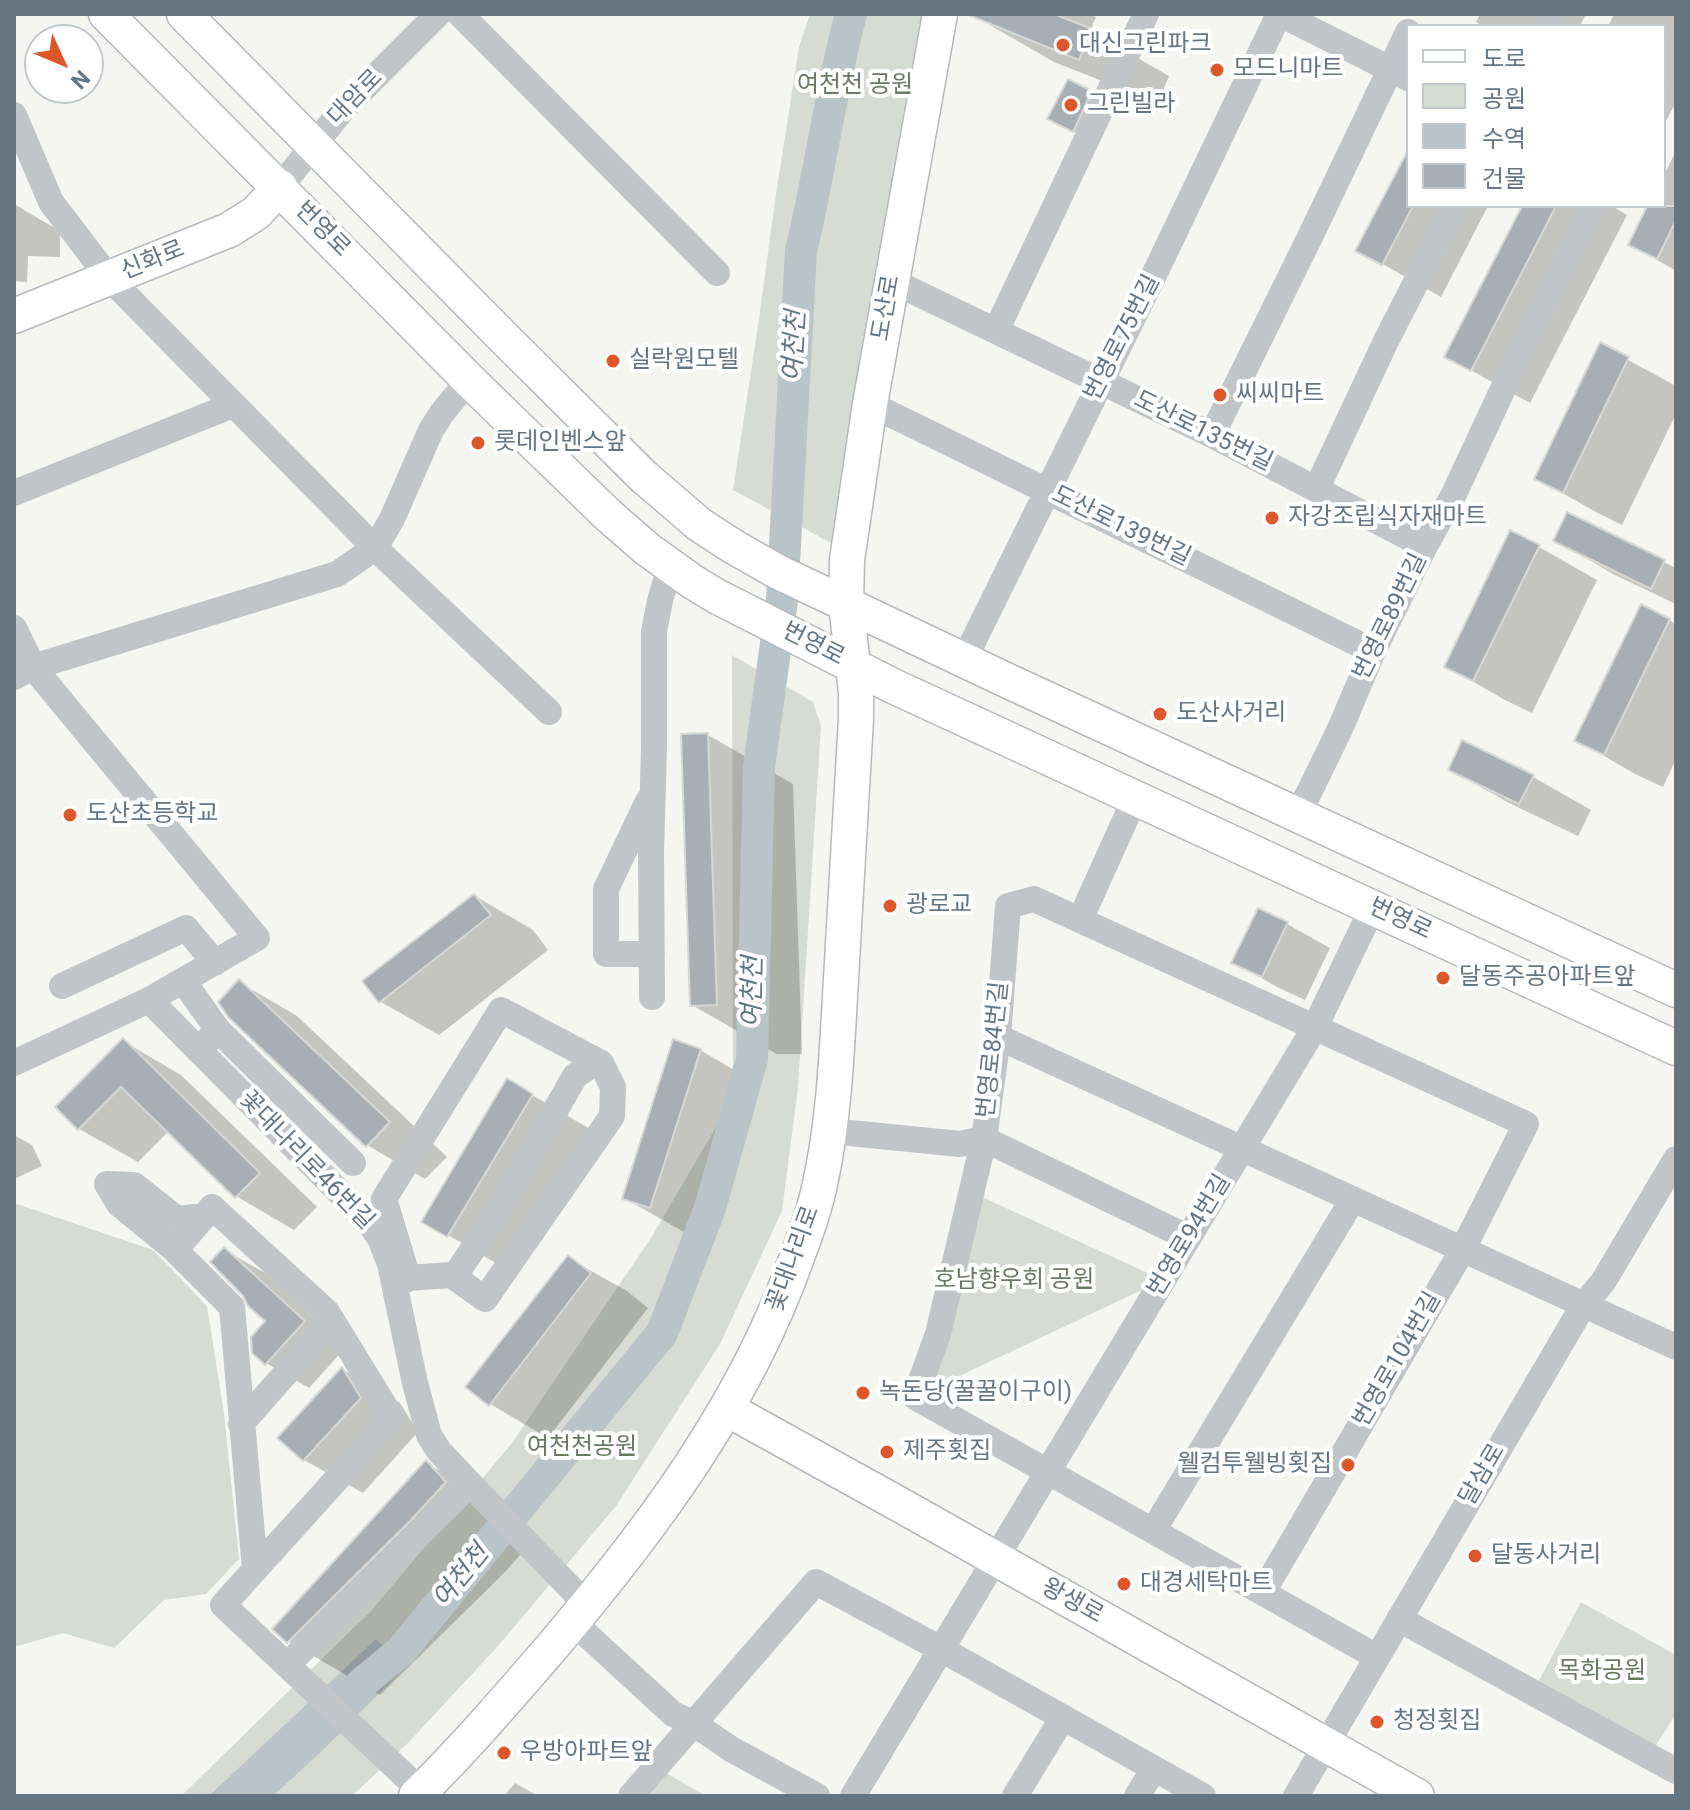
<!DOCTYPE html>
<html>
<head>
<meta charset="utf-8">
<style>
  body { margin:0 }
  #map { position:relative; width:1690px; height:1810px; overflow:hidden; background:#f5f6f2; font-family:Roboto,"Noto Sans KR",sans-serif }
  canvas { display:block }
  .frame { position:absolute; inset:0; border:16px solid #657582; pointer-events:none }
  .legend { position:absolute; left:1406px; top:24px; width:260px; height:184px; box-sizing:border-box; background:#fff; border:2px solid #c1c8cd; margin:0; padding:10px 14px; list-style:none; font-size:24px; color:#657582 }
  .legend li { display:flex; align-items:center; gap:16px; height:40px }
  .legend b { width:40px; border:2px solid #c1c8cd }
  .north { position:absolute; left:24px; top:24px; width:80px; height:80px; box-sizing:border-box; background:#fff; border:2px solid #c1c8cd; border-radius:50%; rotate:134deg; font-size:22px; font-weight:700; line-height:32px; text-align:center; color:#657582 }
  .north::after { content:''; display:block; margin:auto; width:28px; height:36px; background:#dd572a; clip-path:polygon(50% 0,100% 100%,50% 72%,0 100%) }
</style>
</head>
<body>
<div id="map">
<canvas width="1690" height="1810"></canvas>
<div class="frame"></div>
<ul class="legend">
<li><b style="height:10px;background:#fff"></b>도로</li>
<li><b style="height:22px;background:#d6dcd3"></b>공원</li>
<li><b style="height:22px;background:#b8c4c8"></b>수역</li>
<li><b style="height:22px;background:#a7afb4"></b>건물</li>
</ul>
<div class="north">N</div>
</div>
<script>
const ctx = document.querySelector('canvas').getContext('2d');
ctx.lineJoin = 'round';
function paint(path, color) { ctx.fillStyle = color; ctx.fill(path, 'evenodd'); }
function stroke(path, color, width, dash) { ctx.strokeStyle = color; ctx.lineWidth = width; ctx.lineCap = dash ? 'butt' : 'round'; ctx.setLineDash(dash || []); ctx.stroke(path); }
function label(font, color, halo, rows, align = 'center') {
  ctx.font = font + ' Roboto,"Noto Sans KR",sans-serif'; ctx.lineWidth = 8; ctx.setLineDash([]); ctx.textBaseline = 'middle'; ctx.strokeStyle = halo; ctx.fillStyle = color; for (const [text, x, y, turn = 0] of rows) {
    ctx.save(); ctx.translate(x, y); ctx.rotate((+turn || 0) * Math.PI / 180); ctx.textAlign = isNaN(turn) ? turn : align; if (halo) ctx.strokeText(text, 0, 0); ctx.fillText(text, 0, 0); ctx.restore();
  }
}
paint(new Path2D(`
  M810 14H931L831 543 733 490 759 319 775 201 799 47Z
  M732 655 813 702 821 726 798 1088 782 1211 720 1344 616 1506 498 1646 409 1742 352 1796H181L371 1611 512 1443 651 1238 733 1098Z
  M971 1192 1163 1280 915 1397Z
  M14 1203 153 1250 207 1306 224 1413 239 1559 206 1594 164 1600 114 1648 63 1633 14 1647Z
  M1581 1602 1676 1655V1714L1649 1756 1533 1692Z
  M656 1767 706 1796H631Z`), '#d6dcd3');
paint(new Path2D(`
  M376 1639 403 1669 324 1749 273 1796H209Z`), '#b8c4c8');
paint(new Path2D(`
  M977 14H1090L1096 17 1090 31 1169 76 1158 103 1054 62 976 17Z
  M1480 14H1586L1580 26H1482L1476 22Z
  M1614 14H1676V102L1664 125V26H1608Z
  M1091 93 1110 104 1092 141 1069 129Z
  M1676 151V271L1630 244 1649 206H1664V175Z
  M1408 154V206H1488L1441 297 1358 250Z
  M14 204 60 231V257L28 256 27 282 14 281Z
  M1524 206H1612L1627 215 1530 403 1447 357Z
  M1601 345 1676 386V414L1622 525 1594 511 1536 478Z
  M1568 515 1676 568V604L1613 574 1555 540Z
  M1539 547 1597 580 1532 713 1505 700 1446 666Z
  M1669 620 1676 624V759L1663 787 1635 774 1577 740Z
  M708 735 793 784 802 1054H777L692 1005Z
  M1451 770 1533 777 1591 810 1578 836 1509 803Z
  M475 896 533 930 548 950 439 1035 381 1002Z
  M1287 924 1330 948 1305 1000 1277 987 1234 962Z
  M239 982 297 1016 447 1157 425 1179 367 1145Z
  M123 1041 181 1075 317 1207 294 1230 236 1196 169 1131 138 1162 79 1129 58 1107Z
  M700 1050 758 1084 708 1240 682 1231 624 1198Z
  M508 1081 590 1129 506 1269 424 1221Z
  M14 1135 32 1145 42 1166 14 1179Z
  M224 1250 267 1274 346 1347 309 1388 266 1363 268 1321Z
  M568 1258 627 1291 648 1308 548 1438 490 1404Z
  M342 1369 400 1403 418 1432 363 1493 304 1460 280 1438Z
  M426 1463 519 1516 537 1536 504 1573 380 1695 288 1641Z
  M515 1783 538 1796H504Z`), '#0003');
stroke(new Path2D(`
  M361 1684 401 1651 662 1333 710 1208 752 1059 759 767 782 600 801 251C820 173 830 92 851 14`), '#b8c4c8', 32);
const building = new Path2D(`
  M966 14H1054L1092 29 1079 60Z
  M1068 79 1092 91 1073 132 1047 119Z
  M1408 150V206H1413L1382 265 1355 251Z
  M1522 206H1556L1471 371 1444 357Z
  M1647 206H1676V220L1657 259 1628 245Z
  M1600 342 1629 357 1563 493 1534 479Z
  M1567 512 1665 560 1651 589 1553 541Z
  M1510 530 1540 545 1473 681 1444 667Z
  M1641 604 1670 619 1604 755 1574 741Z
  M708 733 717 1005 690 1006 681 734Z
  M1462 740 1534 775 1519 804 1448 770Z
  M474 894 491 915 379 1003 362 981Z
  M1258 908 1288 922 1262 977 1231 963Z
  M239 979 390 1122 366 1147 229 1018 218 1002Z
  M123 1038 260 1173 235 1198 121 1087 78 1130 55 1107Z
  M673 1039 701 1049 650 1208 622 1199Z
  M507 1078 533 1094 447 1237 421 1222Z
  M224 1247 305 1321 265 1365 252 1353 251 1337 265 1321 248 1306 243 1296 210 1262Z
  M568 1255 591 1273 489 1406 465 1387Z
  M342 1367 361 1398 303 1461 277 1438Z
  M426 1460 446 1482 411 1520 287 1643 272 1629Z`);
paint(building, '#a7afb4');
stroke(building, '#d7d7d5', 2);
const major = new Path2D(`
  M106 14 469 380 608 515 647 549 693 582 716 596 893 686 1676 1048
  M184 14 505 339 644 477 700 525 734 547 778 572 1006 680 1676 990
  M14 316 229 230 256 213 280 187
  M727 1409 904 1507 1417 1796
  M416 1796C464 1749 507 1699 551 1648 650 1531 744 1406 796 1260 806 1233 816 1206 821 1179 835 1113 837 1046 841 979 846 892 851 805 856 718V693L846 604 847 560 870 404 940 14`);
stroke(major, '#b4b8bc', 37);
stroke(new Path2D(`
  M460 14 717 273
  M1280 14 1408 78
  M1547 26 1553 14
  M1664 68 1676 45
  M14 115 51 202 109 278 375 548 549 712
  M280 187 343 109 438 14
  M892 281 1212 435 1425 546
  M996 331 1146 14
  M870 404 1373 651
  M1212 435 1309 239 1408 32
  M1317 488 1386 341 1455 206
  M14 493 233 405
  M14 628 33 667 257 938 149 1000 14 1063
  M964 660 1155 273 1279 14
  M14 677 33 667 337 574 375 548 392 519 431 430 442 413 469 380
  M648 801 606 889V954H652
  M1298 815 1340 729 1373 651 1425 546 1454 494 1516 361 1594 206
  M1080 920 1135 798
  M62 986 186 928 215 963
  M191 992 218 1030
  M652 997 651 853 654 748V631L660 601 670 566
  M149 1000 366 1219 380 1238 390 1264 415 1383 429 1435 439 1451 470 1484 587 1605
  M998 1037 1676 1347
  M198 1050 218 1030 353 1163
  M830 1131 960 1144 984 1139 1187 1237
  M175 1250 119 1204 107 1184 134 1185 177 1219 204 1216
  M454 1277 496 1215 575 1076 597 1061
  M395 1287 408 1278 451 1275 485 1299 612 1116 613 1087 601 1063 501 1010 384 1199 408 1278
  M241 1424 332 1321
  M1153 1531 1353 1199
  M255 1569 232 1307 175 1250 212 1207 327 1312 392 1418 223 1605 421 1791
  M1263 1592 1463 1249 1526 1124 1034 899 1008 906 998 1037 984 1139 938 1334 915 1397 1377 1657
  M1399 1619 1676 1771
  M573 1622 673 1714 693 1723 731 1749 817 1796
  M288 1664 470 1484
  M631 1796 816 1582 941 1649 1203 1796
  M853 1796 1315 1027 1373 907
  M1015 1796 1063 1717
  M1137 1796 1154 1769
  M1296 1796 1584 1304 1603 1282 1676 1159`), '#c1c5c8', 26);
stroke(major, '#fff', 34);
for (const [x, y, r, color] of [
  [1063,45,8,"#dd572a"],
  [1217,70,8,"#dd572a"],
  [1071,105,8,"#dd572a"],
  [613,361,8,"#dd572a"],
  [1220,395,8,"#dd572a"],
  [478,443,8,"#dd572a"],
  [1272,518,8,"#dd572a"],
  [1160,714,8,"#dd572a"],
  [70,815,8,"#dd572a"],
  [890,906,8,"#dd572a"],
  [1443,978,8,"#dd572a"],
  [863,1393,8,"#dd572a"],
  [887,1452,8,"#dd572a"],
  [1348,1465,8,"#dd572a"],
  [1475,1556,8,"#dd572a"],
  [1124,1584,8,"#dd572a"],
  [1377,1722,8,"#dd572a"],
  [504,1753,8,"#dd572a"]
]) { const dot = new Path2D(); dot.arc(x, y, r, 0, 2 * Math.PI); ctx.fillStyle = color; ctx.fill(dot); stroke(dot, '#fff', 3); }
label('24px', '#657582', '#fff', [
  ["대신그린파크",1079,45],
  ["모드니마트",1233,70],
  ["그린빌라",1087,105],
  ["실락원모텔",629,361],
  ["씨씨마트",1236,395],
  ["롯데인벤스앞",494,443],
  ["자강조립식자재마트",1288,518],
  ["도산사거리",1176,714],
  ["도산초등학교",86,815],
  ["광로교",906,906],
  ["달동주공아파트앞",1459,978],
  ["녹돈당(꿀꿀이구이)",879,1393],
  ["제주횟집",903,1452],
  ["웰컴투웰빙횟집",1332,1465,"right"],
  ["달동사거리",1491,1556],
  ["대경세탁마트",1140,1584],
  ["청정횟집",1393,1722],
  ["우방아파트앞",520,1753]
], 'left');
label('24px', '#687a64', '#fff', [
  ["여천천 공원",855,86],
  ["호남향우회 공원",1014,1281],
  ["여천천공원",582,1448],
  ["목화공원",1602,1672]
]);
label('24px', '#657582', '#fff', [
  ["대암로",356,98,-46],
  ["번영로",322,230,45],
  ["신화로",153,261,-22],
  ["도산로",887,308,-80],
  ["번영로75번길",1123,338,-63],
  ["도산로135번길",1203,432,26],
  ["도산로139번길",1121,527,26],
  ["번영로89번길",1391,617,-64],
  ["번영로",813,645,27],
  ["번영로",1400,920,25],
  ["번영로84번길",994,1050,-84],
  ["꽃대나리로46번길",306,1161,46],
  ["번영로94번길",1190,1236,-59],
  ["꽃대나리로",794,1259,-70],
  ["번영로104번길",1398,1360,-60],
  ["달삼로",1483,1475,-60],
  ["왕생로",1072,1602,29]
]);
label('italic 26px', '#61777f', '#fff', [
  ["여천천",796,346,-87],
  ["여천천",754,992,-89],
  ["여천천",462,1577,-51]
]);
</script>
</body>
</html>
